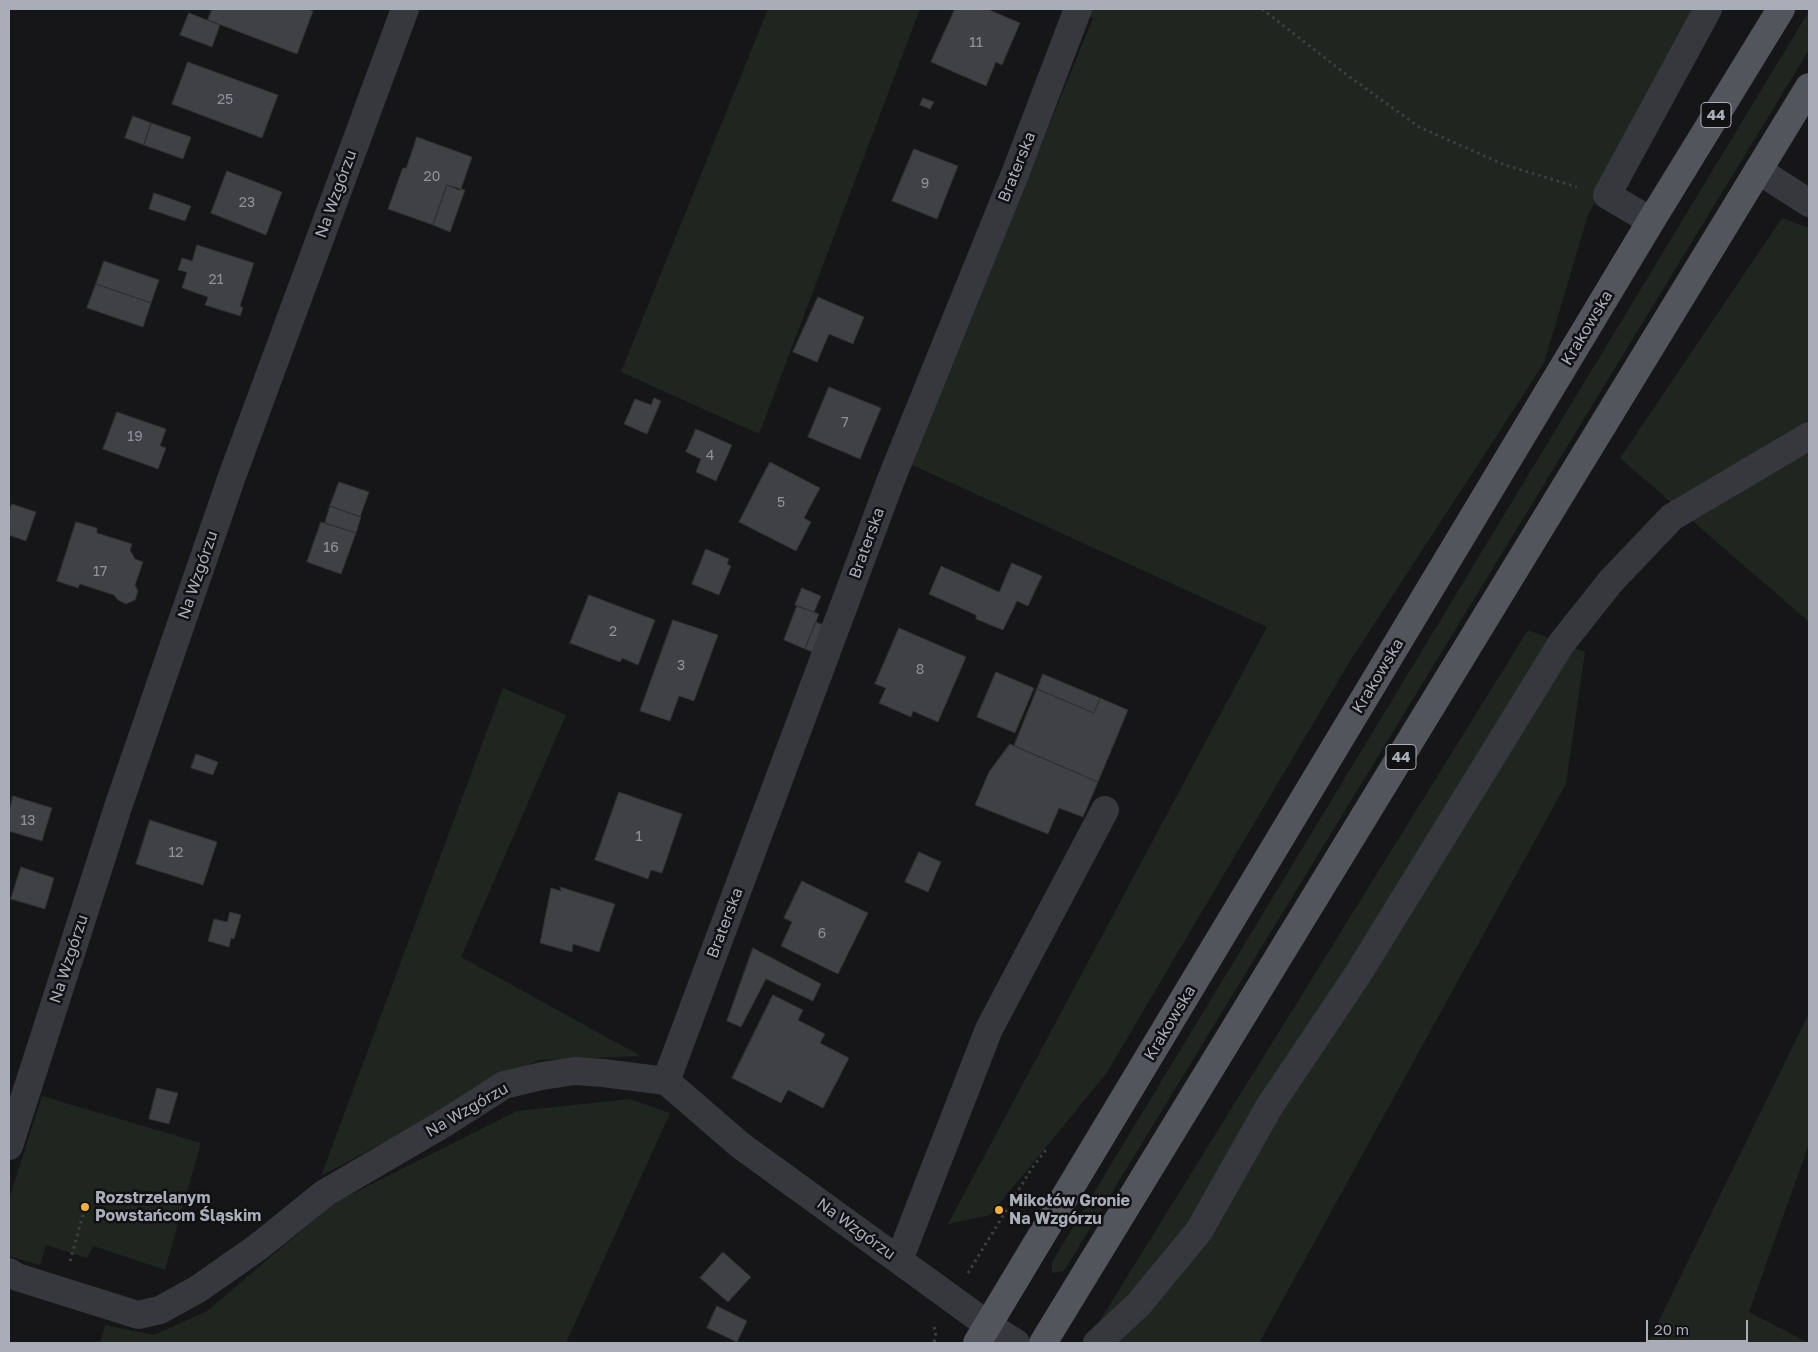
<!DOCTYPE html>
<html>
<head>
<meta charset="utf-8">
<style>
  body { margin:0 }
  #map { position:relative; width:1818px; height:1352px; overflow:hidden; background:#161618; font-family:"Golos Text",sans-serif }
  canvas { display:block }
  .frame { position:absolute; inset:0; border:10px solid #a8adb8; pointer-events:none }
  .scale { position:absolute; left:1646px; top:1320px; width:102px; height:22px; box-sizing:border-box; border:2px solid #a8adb8; border-top:0; padding-left:6px; font-size:15px; line-height:18px; white-space:nowrap; color:#a8adb8; -webkit-text-stroke:4px #111113; paint-order:stroke }
</style>
</head>
<body>
<div id="map">
<canvas width="1818" height="1352"></canvas>
<div class="frame"></div>
<div class="scale">20 m</div>
</div>
<script>
const ctx = document.querySelector('canvas').getContext('2d');
ctx.lineJoin = 'round';
function paint(path, color) { ctx.fillStyle = color; ctx.fill(path, 'evenodd'); }
function stroke(path, color, width, dash) { ctx.strokeStyle = color; ctx.lineWidth = width; ctx.lineCap = dash ? 'butt' : 'round'; ctx.setLineDash(dash || []); ctx.stroke(path); }
function label(font, color, halo, rows, align = 'center') {
  ctx.font = font + ' "Golos Text",sans-serif'; ctx.lineWidth = 5; ctx.setLineDash([]); ctx.textBaseline = 'middle'; ctx.strokeStyle = halo; ctx.fillStyle = color; for (const [text, x, y, turn = 0] of rows) {
    ctx.save(); ctx.translate(x, y); ctx.rotate((+turn || 0) * Math.PI / 180); ctx.textAlign = isNaN(turn) ? turn : align; if (halo) ctx.strokeText(text, 0, 0); ctx.fillText(text, 0, 0); ctx.restore();
  }
}
paint(new Path2D(`
  M768 9H920L759 434 621 372Z
  M1069 9H1699L1588 215 1544 363 1350 661 1106 1074 990 1215 948 1224 1267 627 910 464 1093 18Z
  M1809 11V50L1064 1271 1052 1273V1262Z
  M1782 218 1809 228V622L1620 458Z
  M1528 630 1585 652 1566 784 1259 1343H1086Z
  M503 688 566 715 461 957 641 1056 538 1060 321 1176Z
  M1809 1013V1144L1749 1312 1809 1343H1648Z
  M42 1096 201 1143 165 1270 93 1246 87 1258 46 1245 40 1265 9 1256V1199Z
  M630 1099 670 1113 566 1343H100L105 1325 154 1335 207 1311 334 1203 517 1111Z`), '#1e261f');
const building = new Path2D(`
  M212 9H307L313 11 297 54 208 20Z
  M955 9H987L1020 23 1002 65 996 62 986 86 931 62Z
  M189 13 220 25 212 47 180 35Z
  M188 62 278 95 262 138 172 104Z
  M923 98 934 102 930 109 920 105Z
  M133 116 151 123 144 145 125 138Z
  M151 123 191 137 183 159 144 145Z
  M417 137 472 157 461 189 459 190 447 185 433 225 388 209 402 170 403 168H406Z
  M914 149 958 166 937 219 892 201Z
  M227 171 282 192 266 235 211 213Z
  M447 185 465 190 450 232 433 225Z
  M154 193 191 206 185 221 149 209Z
  M197 245 254 263 240 306 243 308 240 316 205 305 208 297 182 288 187 272 178 270 182 258 192 261Z
  M104 261 159 280 151 303 96 284Z
  M96 284 151 303 143 327 87 308Z
  M818 297 864 317 853 344 829 334 817 362 793 352Z
  M829 387 881 408 860 459 808 437Z
  M654 398 661 401 647 434 624 424 635 399 651 405Z
  M117 412 166 429 160 446 166 448 158 469 103 449Z
  M696 429 732 445 716 481 696 472 701 459 686 452Z
  M770 462 820 488 804 518 811 522 796 551 739 522Z
  M339 482 369 492 360 517 330 506Z
  M12 504 36 512 26 541 9 535V512Z
  M330 506 361 517 356 533 325 523Z
  M76 522 97 528V533L132 544 130 550 135 559 143 562 135 585 138 591 135 600 126 604 118 600 114 595 80 584 78 588 57 581Z
  M321 522 356 533 341 574 307 562Z
  M706 549 729 559 727 564 731 566 719 595 692 584Z
  M1012 563 1042 576 1028 606 1017 601 1003 630 976 619V615L929 594 941 566 999 592Z
  M802 588 821 596 814 612 795 605Z
  M589 595 655 620 638 665 622 658 620 662 570 643Z
  M797 606 819 614 805 649 784 640Z
  M673 620 718 635 694 701 679 696 670 721 640 711Z
  M816 622 828 627 817 654 805 649Z
  M899 628 966 657 938 722 913 711 911 717 879 703 886 688 875 684Z
  M996 672 1034 688 1015 733 977 717Z
  M1043 674 1100 698 1094 713 1037 689Z
  M1037 689 1094 713 1100 698 1128 710 1098 782 1014 746Z
  M1010 744 1098 782 1083 817 1059 808 1048 834 975 805 989 772Z
  M196 754 218 762 213 775 191 768Z
  M619 792 682 814 662 873 651 870 648 879 595 860Z
  M13 796 52 808 42 841 9 831V812Z
  M150 820 217 842 203 885 136 864Z
  M919 852 941 862 928 892 905 882Z
  M21 867 54 878 45 909 11 899Z
  M802 881 868 913 838 974 781 946 792 922 784 918Z
  M560 887 615 904 599 952 573 944 572 952 540 943 551 888 561 891Z
  M230 912 241 915 234 939 231 938 229 947 208 941 214 919 227 922Z
  M753 948 821 984 813 1001 766 979 741 1027 727 1021Z
  M773 995 803 1010 798 1020 825 1034 820 1043 849 1058 823 1108 788 1090 781 1103 732 1078Z
  M157 1088 178 1093 169 1124 149 1119Z
  M723 1252 751 1277 728 1302 700 1278Z
  M717 1306 747 1321 737 1342 707 1328Z`);
paint(building, '#404145');
stroke(building, '#303034', 1);
stroke(new Path2D(`
  M1262 9 1347 75 1419 127 1505 165 1577 187
  M70 1261 83 1215
  M968 1273 1032 1168 1046 1150
  M934 1327 936 1332 934 1343`), '#3d3f44', 3, [2.5, 4]);
stroke(new Path2D(`
  M1758 170 1809 203
  M1651 221 1607 195 1708 9
  M666 1081 892 477 1015 174 1078 9
  M9 1146 119 804 231 479 405 9
  M899 1260 989 1029 1105 810
  M9 1272 17 1277 138 1315 160 1310 198 1289 258 1247 325 1193 443 1124 504 1085 542 1076 575 1071 603 1073 666 1081 740 1145 988 1325 1016 1343
  M1097 1343 1138 1305 1199 1231 1269 1107 1358 974 1561 644 1611 581 1672 517 1809 436`), '#37383d', 28);
stroke(new Path2D(`
  M977 1343 1651 221 1781 9
  M1043 1343 1809 87`), '#53555c', 28);
for (const [x, y, r, color] of [
  [85,1207,5,"#f2b134"],
  [999,1210,5,"#f2b134"]
]) { const dot = new Path2D(); dot.arc(x, y, r, 0, 2 * Math.PI); ctx.fillStyle = color; ctx.fill(dot); stroke(dot, '#111113', 2); }
label('14px', '#8e929b', null, [
  ["11",976,43],
  ["25",225,100],
  ["20",432,177],
  ["9",925,184],
  ["23",247,203],
  ["21",216,280],
  ["7",845,423],
  ["19",135,437],
  ["4",710,456],
  ["5",781,503],
  ["16",331,548],
  ["17",100,572],
  ["2",613,632],
  ["3",681,666],
  ["8",920,670],
  ["13",28,821],
  ["1",639,837],
  ["12",176,853],
  ["6",822,934]
]);
for (const [x, y, w] of [
  [1716,115,30],
  [1401,757,30]
]) { const box = new Path2D(); box.roundRect(x - w / 2, y - 12.5, w, 25, 4); ctx.fillStyle = '#111113'; ctx.fill(box); stroke(box, '#a8adb8', 1); }
label('bold 15px', '#a8adb8', null, [
  ["44",1716,115],
  ["44",1401,757]
]);
label('16px', '#a8adb8', '#111113', [
  ["Braterska",1017,167,-68],
  ["Na Wzgórzu",336,194,-70],
  ["Krakowska",1587,328,-59],
  ["Braterska",867,543,-70],
  ["Na Wzgórzu",198,575,-71],
  ["Krakowska",1378,676,-59],
  ["Braterska",725,923,-69],
  ["Na Wzgórzu",69,959,-72],
  ["Krakowska",1170,1023,-59],
  ["Na Wzgórzu",467,1110,-30],
  ["Na Wzgórzu",856,1229,36]
]);
label('bold 16px', '#a8adb8', '#111113', [
  ["Rozstrzelanym",95,1198],
  ["Powstańcom Śląskim",95,1216],
  ["Mikołów Gronie",1009,1201],
  ["Na Wzgórzu",1009,1219]
], 'left');
</script>
</body>
</html>
